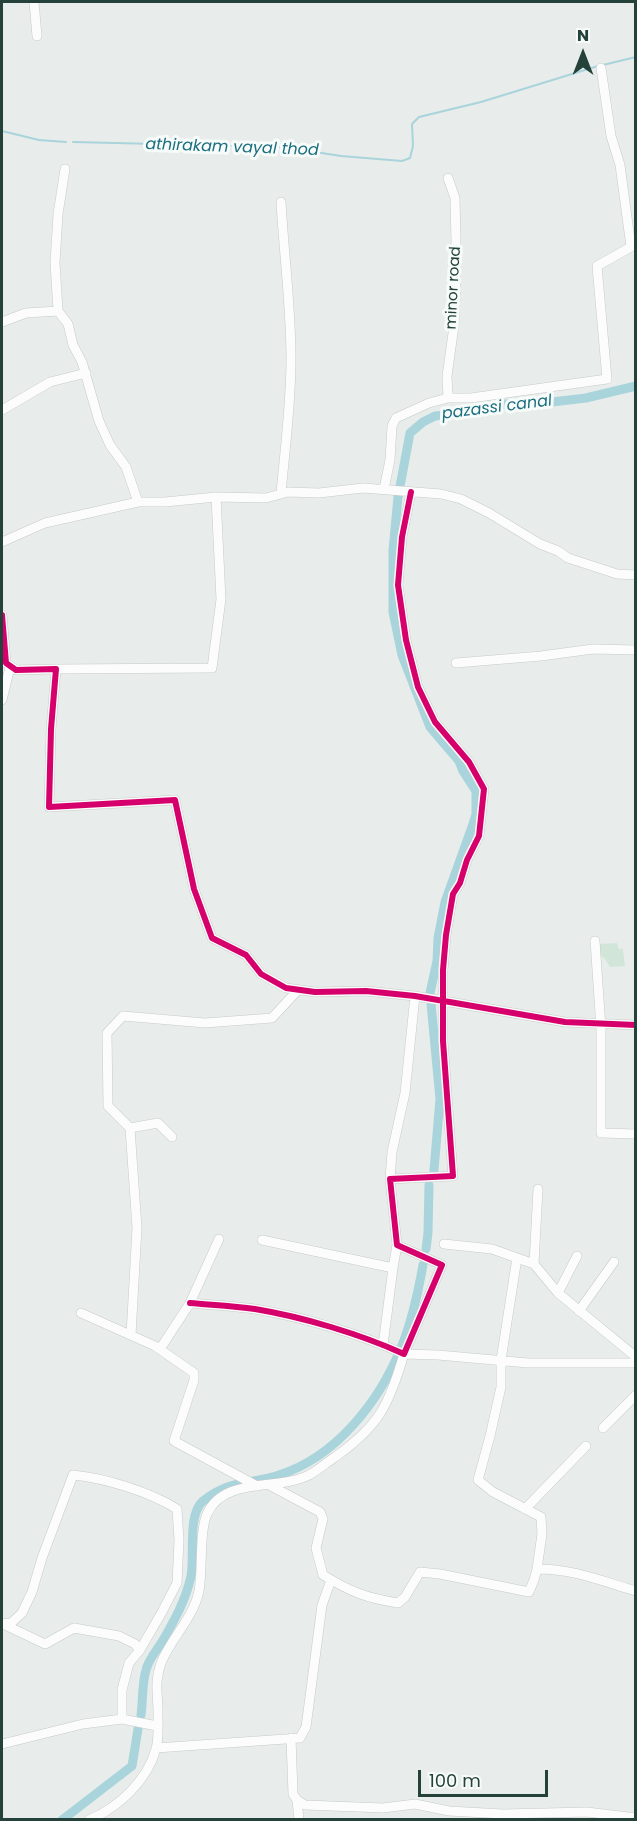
<!DOCTYPE html>
<html>
<head>
<meta charset="utf-8">
<style>
  body { margin:0 }
  #map { position:relative; width:637px; height:1821px; overflow:hidden; background:#e8edeb; font-family:Poppins,sans-serif }
  canvas { display:block }
  .frame { position:absolute; inset:0; border:3px solid #24423a; pointer-events:none }
  .north { position:absolute; left:553px; top:24px; width:60px; height:60px; -webkit-text-stroke:4px #f7fbf9; paint-order:stroke; rotate:0deg; font-size:16px; font-weight:700; line-height:24px; text-align:center; color:#24423a }
  .north::after { content:''; display:block; margin:auto; width:21px; height:27px; background:#24423a; clip-path:polygon(50% 0,100% 100%,50% 72%,0 100%) }
  .scale { position:absolute; left:418px; top:1770px; width:130px; height:27px; box-sizing:border-box; border:3px solid #24423a; border-top:0; padding-left:8px; font-size:18px; line-height:21px; white-space:nowrap; color:#24423a; -webkit-text-stroke:4px #f7fbf9; paint-order:stroke }
</style>
</head>
<body>
<div id="map">
<canvas width="637" height="1821"></canvas>
<div class="frame"></div>
<div class="north">N</div>
<div class="scale">100 m</div>
</div>
<script>
const ctx = document.querySelector('canvas').getContext('2d');
ctx.lineJoin = 'round';
function paint(path, color) { ctx.fillStyle = color; ctx.fill(path, 'evenodd'); }
function stroke(path, color, width, dash) { ctx.strokeStyle = color; ctx.lineWidth = width; ctx.lineCap = dash ? 'butt' : 'round'; ctx.setLineDash(dash || []); ctx.stroke(path); }
function label(font, color, halo, rows, align = 'center') {
  ctx.font = font + ' Poppins,sans-serif'; ctx.lineWidth = 6; ctx.setLineDash([]); ctx.textBaseline = 'middle'; ctx.strokeStyle = halo; ctx.fillStyle = color; for (const [text, x, y, turn = 0] of rows) {
    ctx.save(); ctx.translate(x, y); ctx.rotate((+turn || 0) * Math.PI / 180); ctx.textAlign = isNaN(turn) ? turn : align; if (halo) ctx.strokeText(text, 0, 0); ctx.fillText(text, 0, 0); ctx.restore();
  }
}
paint(new Path2D(`
  M617 943 619 949H623L625 966 610 967 605 959 596 952 599 944Z`), '#d1e6d8');
stroke(new Path2D(`
  M603 65 636 57
  M2 131 39 140 66 142
  M73 142 283 147 341 156 402 161 410 158 413 146 412 124 419 117 481 102 598 66`), '#a9d4db', 2);
stroke(new Path2D(`
  M434 1170 440 1099 430 993 437 961 438 938 445 902 473 824 476 814V791L463 771 459 761 430 727 402 655 393 612V550L398 497 410 433 423 422 435 416 464 413 504 404H535L586 398 636 386
  M426 1249 428 1233 429 1185
  M141 1715C143 1700 142 1683 146 1670 148 1660 157 1650 162 1642 174 1621 186 1600 191 1576 195 1556 187 1515 203 1501 230 1479 249 1485 279 1475 336 1457 379 1402 401 1348 412 1321 418 1293 423 1265
  M62 1820 132 1766 138 1729`), '#a9d4db', 9);
const street = new Path2D(`
  M34 2 37 36
  M281 202C284 255 291 307 291 359 291 404 285 449 281 493
  M58 311 55 263 58 214 65 169
  M2 322 26 313 58 311 68 324 73 345 82 362 99 421 110 445 126 467 138 502
  M448 398 447 376 454 326 456 280 454 264 456 242 455 198 448 178
  M2 410 50 382 86 373
  M384 489 390 460 392 426 396 418 429 403 448 398H471L607 379 597 266 631 247 620 165 611 136 601 68
  M2 542 45 523 138 502H165L216 497 266 498 288 492 319 493 363 488 441 494 461 499 489 513 540 544 558 551 568 558 617 574 636 575
  M2 615 6 663 16 670 56 669 51 729 49 807 175 800 194 889 212 938 246 955 261 974 286 988 315 992 366 991 415 996 565 1022 636 1025
  M456 663 541 656 593 649 636 650
  M56 669 212 668 221 599 216 497
  M2 700 10 667
  M595 941 601 1028V1133L636 1134
  M130 1128 108 1106 107 1033 123 1016 205 1023 272 1018 298 990
  M390 1179 392 1152 405 1093 415 996
  M262 1240 393 1268 397 1245
  M444 1244 492 1249 534 1264 558 1293 636 1357
  M517 1258 501 1360V1387L490 1436 478 1480 493 1492 541 1517 542 1534 537 1569
  M534 1264 538 1189
  M558 1293 577 1256
  M190 1303C212 1305 234 1306 255 1309 303 1317 360 1334 404 1354L442 1265 397 1245 390 1179 453 1176 443 1041V970L446 935 453 894 460 883 467 860 479 836 484 789 469 762 435 722 418 687 406 640 398 585 402 537 411 492
  M579 1311 614 1262
  M81 1313 155 1346 194 1373V1380L174 1441 257 1486
  M131 1335 137 1228 130 1128 158 1123 172 1137
  M383 1345 393 1268
  M160 1349 190 1303 219 1239
  M603 1428 636 1395
  M271 1486 320 1512 323 1519 316 1548 323 1575C351 1592 366 1598 398 1603L405 1597 420 1572 440 1574 529 1592 534 1580 537 1569C569 1568 605 1582 636 1591
  M525 1509 586 1446
  M2 1624 11 1623 22 1613 32 1592 42 1558 73 1475C105 1478 150 1492 177 1509L179 1540 177 1583 162 1612 140 1650 129 1663 122 1690V1719
  M3 1624 45 1644 74 1628 119 1636 135 1644 140 1650
  M291 1738 293 1794 297 1800 305 1805 383 1808 415 1804 449 1811 503 1814 587 1812 636 1818
  M2 1744 83 1724 122 1719 157 1726
  M156 1748 300 1738 306 1727 322 1605 331 1580
  M297 1800 299 1820
  M89 1820C119 1807 147 1781 156 1749 159 1738 158 1724 158 1713 158 1693 154 1683 161 1663 171 1638 193 1619 199 1591 203 1569 199 1533 207 1514 224 1476 278 1491 309 1475 318 1470 326 1463 335 1457 379 1426 389 1405 404 1354L438 1355 528 1363H636`);
stroke(street, '#c5cac8', 10);
stroke(street, '#fcfcfc', 9);
stroke(new Path2D(`
  M2 615 6 663 16 670 56 669 51 729 49 807 175 800 194 889 212 938 246 955 261 974 286 988 315 992 366 991 415 996 565 1022 636 1025
  M190 1303C212 1305 234 1306 255 1309 303 1317 360 1334 404 1354L442 1265 397 1245 390 1179 453 1176 443 1041V970L446 935 453 894 460 883 467 860 479 836 484 789 469 762 435 722 418 687 406 640 398 585 402 537 411 492`), '#d6006c', 6);
label('15px', '#24423a', '#f7fbf9', [
  ["minor road",454,288,-87]
]);
label('italic 16px', '#1c6f80', '#f7fbf9', [
  ["athirakam vayal thod",232,148,2],
  ["pazassi canal",497,408,-7]
]);
</script>
</body>
</html>
